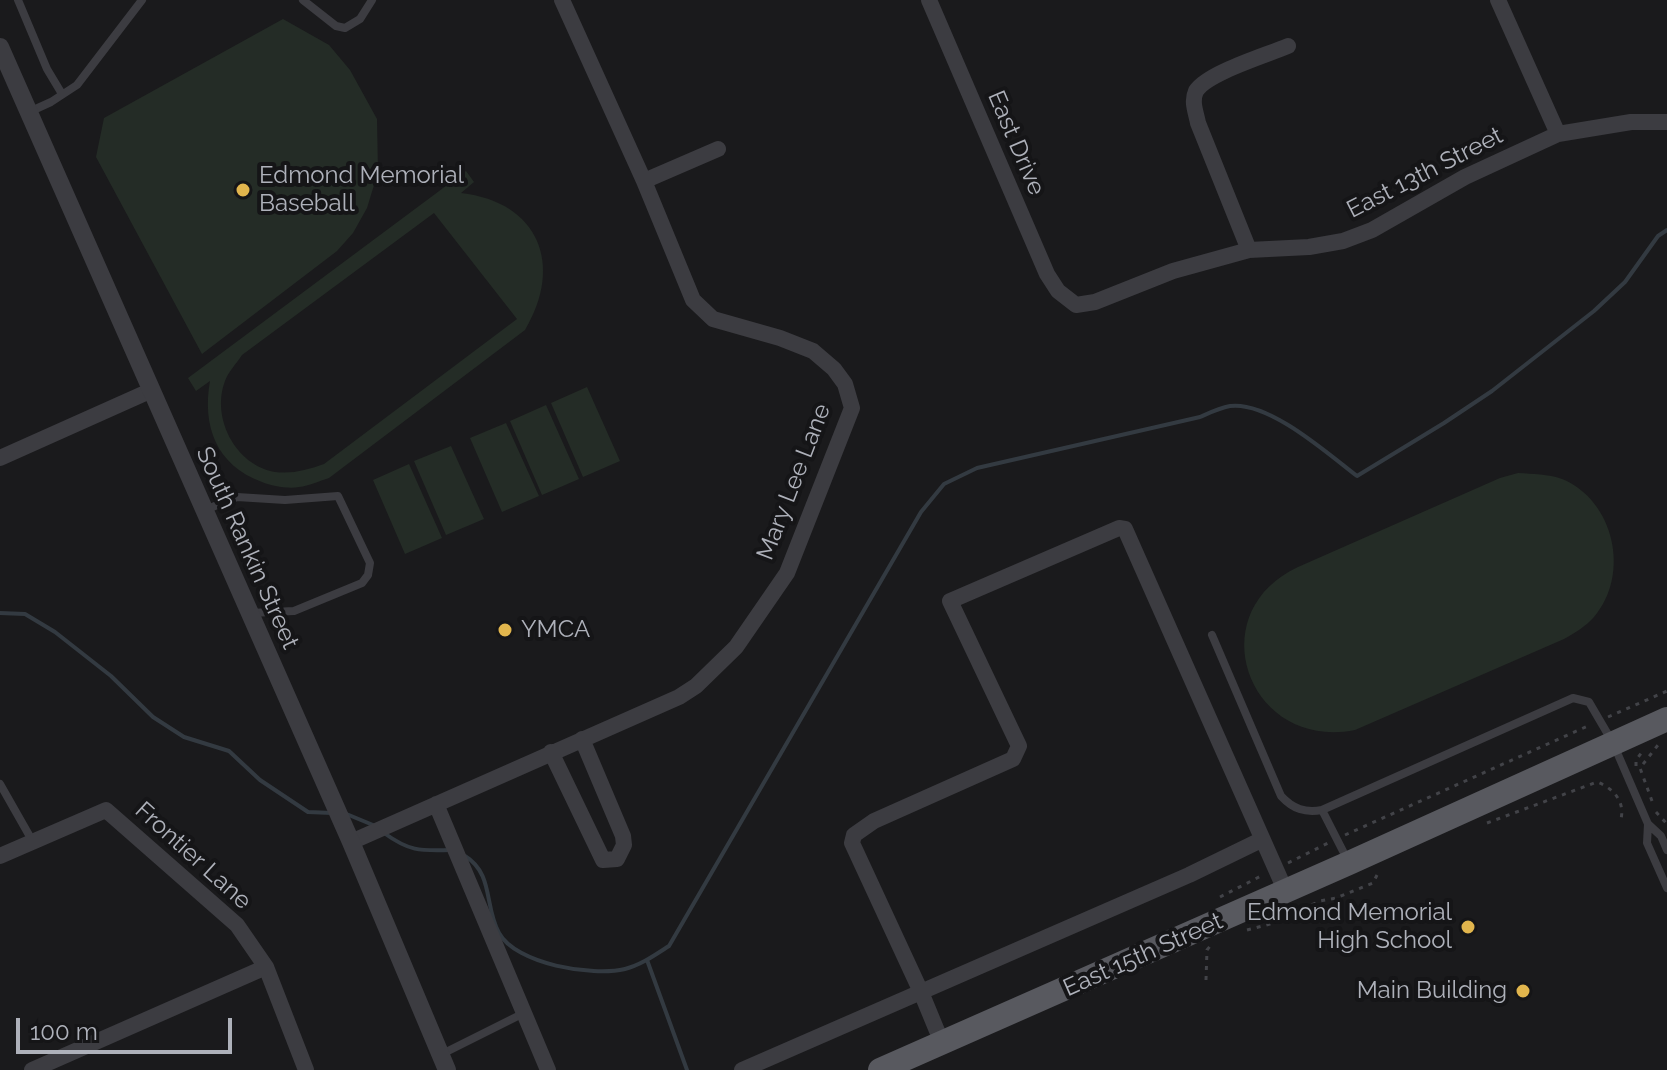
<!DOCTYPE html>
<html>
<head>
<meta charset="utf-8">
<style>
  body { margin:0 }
  #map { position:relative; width:1667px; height:1070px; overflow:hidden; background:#1a1a1c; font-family:Raleway,sans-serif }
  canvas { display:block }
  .scale { position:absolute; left:16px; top:1018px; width:216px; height:36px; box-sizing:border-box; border:4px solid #aeb1ba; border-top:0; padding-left:10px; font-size:24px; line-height:28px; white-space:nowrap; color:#aeb1ba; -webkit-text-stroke:6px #151517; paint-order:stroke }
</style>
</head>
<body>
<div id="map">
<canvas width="1667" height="1070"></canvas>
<div class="scale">100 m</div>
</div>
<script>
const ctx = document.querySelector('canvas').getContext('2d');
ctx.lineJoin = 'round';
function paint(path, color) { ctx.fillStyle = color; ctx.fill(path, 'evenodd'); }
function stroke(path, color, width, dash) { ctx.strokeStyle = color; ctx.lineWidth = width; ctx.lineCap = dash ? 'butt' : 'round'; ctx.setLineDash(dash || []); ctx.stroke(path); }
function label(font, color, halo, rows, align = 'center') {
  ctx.font = font + ' Raleway,sans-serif'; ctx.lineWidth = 8; ctx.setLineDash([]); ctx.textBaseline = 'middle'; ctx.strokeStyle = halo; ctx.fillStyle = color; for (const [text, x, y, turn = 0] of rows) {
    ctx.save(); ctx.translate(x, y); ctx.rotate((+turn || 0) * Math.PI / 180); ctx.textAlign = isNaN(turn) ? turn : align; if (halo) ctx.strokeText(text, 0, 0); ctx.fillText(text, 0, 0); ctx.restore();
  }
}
paint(new Path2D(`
  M283 19 329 45 350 70 377 119 378 172 367 208 353 233 337 251 202 354 96 157 104 118Z
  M466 171 474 182 461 193C539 202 564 265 525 330L329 478C319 481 309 486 299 487 288 489 272 486 262 482 216 465 202 426 210 381L196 391 188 378ZM434 213 517 319 324 464C307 470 293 474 275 472 235 465 211 417 225 381 228 372 237 363 242 355Z
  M587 387 620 461 583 477 551 403Z
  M546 405 579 479 542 495 510 421Z
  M506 423 539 496 502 512 470 438Z
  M451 446 484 519 446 535 414 461Z
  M409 464 442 538 405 554 373 480Z
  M1518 473C1533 474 1548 474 1562 479 1614 500 1631 574 1594 617 1586 626 1575 633 1564 639L1355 730C1248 751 1199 613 1298 567L1500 478Z`), '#242c26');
stroke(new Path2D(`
  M0 613 25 614 55 632 111 676 153 717 184 737 229 751 260 780 308 812 332 813
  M344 813 373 825
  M384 833C409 851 419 851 450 850
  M465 856C494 874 484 906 499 933 516 964 592 977 625 969 641 965 655 955 669 946L921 512 944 484 977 468 1200 417C1209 413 1219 408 1230 406 1269 401 1327 453 1357 476L1444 423 1492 391 1594 311 1625 282 1658 236 1667 230
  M647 960 687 1070`), '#333a41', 4);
stroke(new Path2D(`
  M1608 717 1667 691
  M1636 766V760L1642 752
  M1652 801 1640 768 1658 745
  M1656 812 1667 824
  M1487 823 1597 782C1613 788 1625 801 1621 819
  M1345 835 1590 725
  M1288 863 1328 843
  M1220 897 1263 875
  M1247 930 1270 924 1320 901 1336 898 1373 883 1379 871
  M1206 980 1207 950 1211 945`), '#424348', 3, [4, 6]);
stroke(new Path2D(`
  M18 0 47 69 62 94
  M303 0 336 26 345 28 360 19 372 0
  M29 112 51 102 77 85 142 0
  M205 510 237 497 285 500 338 496 370 563 368 575 362 583 294 611 250 613
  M1212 635 1281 796C1293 809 1305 813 1322 810L1347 859
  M0 784 33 842
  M1322 810 1573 698 1589 702 1613 743 1648 824 1661 836 1667 850
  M1648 824 1647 843 1667 888
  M442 1054 524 1013`), '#3c3c41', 8);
stroke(new Path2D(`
  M929 0 1047 274 1058 291 1076 305 1095 302 1173 271 1249 250 1309 247 1343 241 1372 230 1465 177 1558 134 1631 122H1667
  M1498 0 1558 134
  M644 181 718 149
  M1249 250 1198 123C1196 112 1191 102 1196 91 1207 73 1267 55 1288 46
  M0 458 152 390
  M551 752 603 860 617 859 624 845 623 836 582 739
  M436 804 548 1070
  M351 842 679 697 696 686 736 647 787 573 852 408 845 384 834 369 813 351 780 338 713 319 693 300 644 181 562 0
  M0 856 106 810 237 925 266 967 306 1070
  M942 1043 921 992 852 843 854 835 874 821 1013 759 1019 746 950 601 1119 528 1125 529 1286 892
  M32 1070 266 967
  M742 1070 1189 875 1261 840`), '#3c3c41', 16);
stroke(new Path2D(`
  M0 47 351 842 447 1070`), '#3c3c41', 18);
stroke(new Path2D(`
  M880 1070 1349 863 1667 719`), '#58595f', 24);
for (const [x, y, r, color] of [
  [243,190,8,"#e1b54d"],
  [505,630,8,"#e1b54d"],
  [1468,927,8,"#e1b54d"],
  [1523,991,8,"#e1b54d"]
]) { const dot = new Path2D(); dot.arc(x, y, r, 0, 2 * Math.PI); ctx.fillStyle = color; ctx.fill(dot); stroke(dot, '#151517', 3); }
label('24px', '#aeb1ba', '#151517', [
  ["East Drive",1016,143,67],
  ["East 13th Street",1425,173,-27],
  ["Mary Lee Lane",794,482,-69],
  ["South Rankin Street",247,548,66],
  ["Frontier Lane",193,856,42],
  ["East 15th Street",1143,955,-24]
]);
label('24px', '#aeb1ba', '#151517', [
  ["Edmond Memorial",259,176],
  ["Baseball",259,204],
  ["YMCA",521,630],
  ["Edmond Memorial",1452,913,"right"],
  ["High School",1452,941,"right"],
  ["Main Building",1507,991,"right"]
], 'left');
</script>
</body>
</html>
